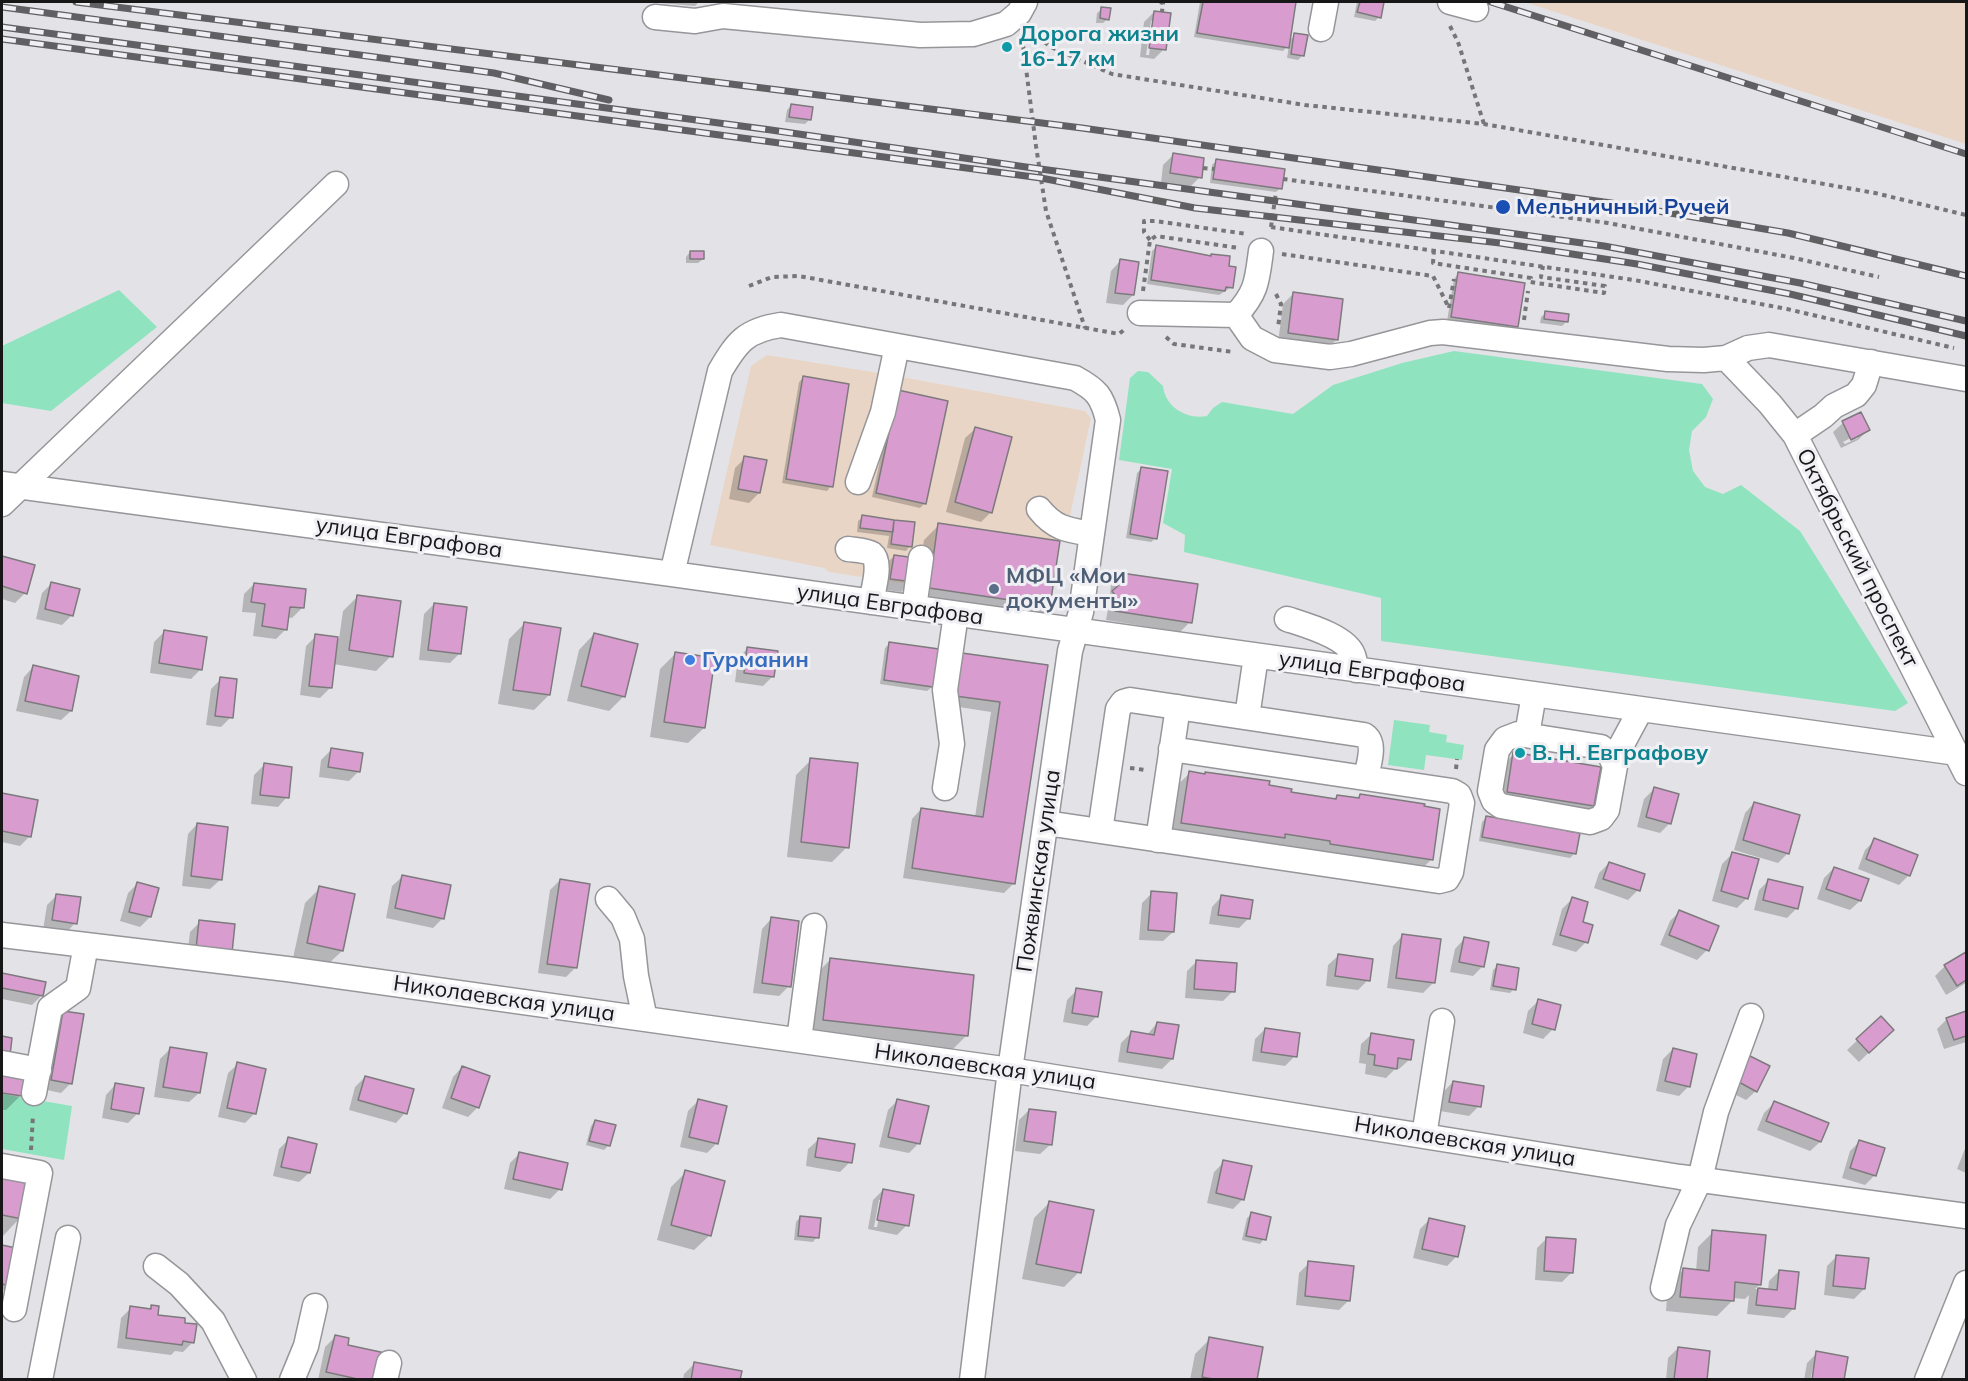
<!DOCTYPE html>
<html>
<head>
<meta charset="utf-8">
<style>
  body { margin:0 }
  #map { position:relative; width:1968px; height:1381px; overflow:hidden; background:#e3e3e7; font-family:Mulish,sans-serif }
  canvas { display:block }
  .frame { position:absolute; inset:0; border:3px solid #171718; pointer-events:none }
</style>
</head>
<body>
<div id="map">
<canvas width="1968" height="1381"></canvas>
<div class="frame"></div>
</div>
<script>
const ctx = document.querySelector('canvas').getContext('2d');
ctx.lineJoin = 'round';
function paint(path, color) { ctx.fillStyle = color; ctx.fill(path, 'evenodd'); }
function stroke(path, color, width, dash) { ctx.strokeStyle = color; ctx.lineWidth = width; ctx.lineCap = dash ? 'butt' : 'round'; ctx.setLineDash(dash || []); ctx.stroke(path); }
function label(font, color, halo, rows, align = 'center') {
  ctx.font = font + ' Mulish,sans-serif'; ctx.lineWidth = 6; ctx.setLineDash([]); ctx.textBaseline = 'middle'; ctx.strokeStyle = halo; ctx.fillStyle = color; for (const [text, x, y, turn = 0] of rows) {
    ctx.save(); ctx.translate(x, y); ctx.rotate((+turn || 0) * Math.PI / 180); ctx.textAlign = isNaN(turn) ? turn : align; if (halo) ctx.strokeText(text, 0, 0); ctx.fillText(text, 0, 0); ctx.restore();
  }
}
paint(new Path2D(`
  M1524 2H1966V144Z
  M767 355 891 375 1085 411 1091 418 1070 516 1060 541 1050 606 829 572 824 568 710 545 751 366Z`), '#e9d5c6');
paint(new Path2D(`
  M119 290 157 327 51 411 2 403V346Z
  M1454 351 1702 384 1713 399 1706 417 1692 431 1689 450 1693 471 1705 487 1723 494 1741 485 1800 531 1908 703 1895 711 1381 641V598L1184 552 1185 535 1163 523 1172 469 1119 460 1130 378 1138 371 1148 372 1163 386C1165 407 1187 420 1207 416L1213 408 1222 402 1293 414 1333 385 1402 363Z
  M1394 720 1430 725 1429 732 1447 735 1446 742 1464 745 1462 760 1426 755 1424 770 1388 765Z
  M2 1094 72 1106 64 1160 2 1149Z`), '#90e3bf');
paint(new Path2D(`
  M648 2H699L695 6Z
  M1200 2H1294L1288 42 1295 35 1303 55 1298 60 1287 58 1289 45 1283 51 1194 37Z
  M1357 2H1383L1379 17 1375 21 1354 17Z
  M1102 9 1108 19 1103 23H1096L1097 13Z
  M1154 12 1164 49 1154 59 1140 57 1144 22ZM1151 21H1154L1149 55H1146Z
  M791 106 809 120 805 124 785 122 787 110Z
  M1173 155 1200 177 1190 187 1161 183 1163 165Z
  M1216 161 1281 188 1276 192 1210 183 1212 165Z
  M1156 247 1209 257 1211 255 1227 268 1232 287 1219 295 1147 284 1152 251Z
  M690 252 703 259 698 263H686V257Z
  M1120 261 1133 295 1123 305 1106 303 1111 271Z
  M1458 274 1517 327 1512 331 1447 321 1454 279Z
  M1293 294 1337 339 1327 349 1278 343 1283 304Z
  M1546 313 1567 321 1562 326 1540 323 1541 317Z
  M803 378 831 486 827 491 782 483 799 382Z
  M894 397 925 503 920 508 872 497Z
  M1843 423 1868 430 1858 440 1841 448 1833 432ZM1858 434V438L1845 444 1843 442Z
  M975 429 991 512 981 522 946 512 965 438Z
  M745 458 759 493 749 503 729 499 735 468Z
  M1142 468 1156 538 1151 542 1126 538 1137 473Z
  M863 517 913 524 910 546 906 551 887 548 889 536 857 532 858 521Z
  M939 525 1049 606 1034 621 914 603 924 540Z
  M894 556 911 582 901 592 881 589 884 566Z
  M2 557 33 566 25 593 15 603 2 599Z
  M1121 574 1190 622 1180 632 1106 620 1108 609 1103 602 1110 595 1111 584Z
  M52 583 72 615 62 625 36 619 42 593Z
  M254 584 302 608 292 618 287 617 286 629 276 639 253 636 256 613 242 612 244 594Z
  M358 596 391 656 376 671 333 664 330 688 320 698 300 695 306 646 316 636 339 639 343 611Z
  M434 604 460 653 450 663 419 660 424 614Z
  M524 624 549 695 534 710 498 704 509 639Z
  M164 632 201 669 191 679 150 673 154 642Z
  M594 634 624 696 609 711 567 701 579 650Z
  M890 643 932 687 927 691 880 684 885 648Z
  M748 648 773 676 763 686 735 682 738 658Z
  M675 654 704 728 688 743 650 737 660 669Z
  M952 664 1046 667 1014 883 1004 893 903 878 912 819 921 809 975 817 991 712 946 705Z
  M33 667 71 711 61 720 16 711 24 677Z
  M221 679 231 717 221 727 206 725 211 689Z
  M331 750 359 771 349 781 319 777 321 760Z
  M1514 754 1593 806 1583 815 1498 801 1504 764Z
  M811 760 847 847 832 862 787 857 796 775Z
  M264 765 287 797 278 807 251 804 254 775Z
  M1190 773 1268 786 1290 793 1334 800 1337 797 1357 800 1360 796 1432 859 1411 879 1162 842 1169 793Z
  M1654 789 1670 823 1660 833 1637 827 1644 799Z
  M2 794 36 801 30 836 20 846 2 842Z
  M1754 803 1788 853 1778 863 1734 850 1745 813Z
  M1487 817 1530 825 1535 821 1566 832 1574 854 1570 858 1479 841 1482 822Z
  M197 824 220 880 210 889 182 886 188 834Z
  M1875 840 1909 875 1899 885 1858 869 1865 850Z
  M1732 854 1747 898 1737 908 1712 901 1722 864Z
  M1609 863 1638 890 1628 900 1594 888 1599 873Z
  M1834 868 1860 901 1850 910 1817 899 1824 878Z
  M402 877 443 918 433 928 386 918 392 886Z
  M560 880 576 967 566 977 538 973 550 890Z
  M1769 880 1797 908 1787 918 1754 910 1759 890Z
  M138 883 150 917 140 927 120 921 128 893Z
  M320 888 342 951 326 966 293 958 305 903Z
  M1152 893 1173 932 1163 941 1139 940 1142 903Z
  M56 896 75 923 66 933 43 930 47 905Z
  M1221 897 1249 918 1239 928 1209 924 1212 907Z
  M1572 899 1586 942 1576 952 1552 945 1562 909Z
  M1680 911 1717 927 1707 950 1697 960 1660 945 1670 921Z
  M771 919 789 986 779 996 753 993 762 929Z
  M200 922 233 926 187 958 190 932Z
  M1402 936 1433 983 1423 993 1387 988 1393 946Z
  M1464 939 1483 966 1473 976 1450 972 1455 949Z
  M1966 953V983L1946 995 1935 976 1945 966Z
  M1338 956 1368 980 1358 990 1326 986 1328 965Z
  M830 960 966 1036 946 1056 803 1039 810 980Z
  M1197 961 1233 991 1223 1001 1185 998 1187 971Z
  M1498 966 1514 989 1510 993 1490 990 1493 970Z
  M2 975 44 983 42 995 32 1005 2 999Z
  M1077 990 1097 1016 1087 1026 1063 1022 1067 1000Z
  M1538 1001 1553 1029 1543 1039 1523 1033 1528 1011Z
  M63 1012 71 1083 61 1093 42 1089 53 1022Z
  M1966 1013V1042L1944 1049 1937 1029 1947 1019Z
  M1881 1018 1892 1030 1859 1062 1847 1050Z
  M1157 1023 1172 1059 1162 1069 1118 1062 1121 1043 1131 1033 1147 1035Z
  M1265 1029 1295 1056 1285 1066 1252 1061 1255 1039Z
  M1371 1035 1409 1060 1399 1069H1395L1386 1078 1365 1074 1366 1064 1359 1063 1361 1044Z
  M170 1049 199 1093 189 1102 154 1097 160 1059Z
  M1673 1049 1689 1086 1679 1096 1656 1091 1663 1059Z
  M1750 1058 1756 1091 1746 1100 1728 1091 1740 1068Z
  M238 1064 255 1113 245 1123 218 1117 228 1073Z
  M462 1067 478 1107 468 1117 442 1108 453 1077Z
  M2 1073 21 1095 6 1110H2Z
  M365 1077 405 1113 396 1123 349 1110 355 1087Z
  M1453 1082 1479 1106 1469 1116 1440 1111 1443 1092Z
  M115 1085 138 1113 128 1123 102 1118 106 1095Z
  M698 1101 717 1143 707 1153 680 1147 688 1111Z
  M897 1101 919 1143 909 1153 879 1147 888 1110Z
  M1774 1103 1820 1142 1810 1151 1757 1130 1764 1113Z
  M1029 1110 1050 1145 1040 1154 1015 1151 1019 1120Z
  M595 1121 609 1145 604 1150 586 1145 591 1126Z
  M289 1139 309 1173 299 1182 273 1176 279 1149Z
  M818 1140 850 1162 840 1172 806 1166 808 1149Z
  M1860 1141 1875 1175 1865 1185 1842 1178 1850 1151Z
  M1966 1146V1173L1957 1169Z
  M519 1154 560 1189 550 1199 504 1189 510 1163Z
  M1224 1162 1243 1199 1233 1209 1207 1203 1214 1172Z
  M686 1172 710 1235 694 1250 657 1240 671 1187Z
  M2 1177 20 1218 2 1237Z
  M883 1190 907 1225 897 1235 868 1229 873 1200ZM879 1200H882L877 1227H874Z
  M1049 1203 1079 1272 1064 1287 1022 1279 1034 1218Z
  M1252 1214 1264 1239 1260 1244 1242 1240 1247 1218Z
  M800 1217 817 1237 813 1242 794 1240 796 1222Z
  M1430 1219 1457 1256 1447 1266 1413 1258 1420 1229Z
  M1713 1232 1760 1284 1755 1289 1768 1290 1769 1281 1779 1271 1794 1308 1784 1318 1747 1314 1749 1295 1745 1299 1732 1298V1301L1717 1316 1666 1311 1668 1285 1683 1270 1696 1271 1698 1247Z
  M1547 1238 1572 1272 1562 1282 1535 1280 1537 1248Z
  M2 1247 15 1249 8 1285 2 1292Z
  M1837 1256 1864 1289 1854 1299 1824 1295 1827 1266Z
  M1309 1263 1349 1300 1339 1310 1296 1305 1299 1273Z
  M152 1306 156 1316 183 1324 193 1342 183 1352 175 1351 171 1355 117 1348 121 1318 131 1308 148 1310Z
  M335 1337 346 1346 377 1380H318L325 1347Z
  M1210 1339 1256 1380H1190L1195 1354Z
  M1678 1348 1705 1380H1666L1668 1358Z
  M1817 1353 1810 1380H1804L1807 1363Z
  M694 1364 738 1380H683L684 1374Z`), '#0003');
const building = new Path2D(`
  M1203 2H1296L1289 48 1197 33Z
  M1360 2H1384L1381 18 1357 12Z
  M1101 7 1111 8 1109 20 1100 18Z
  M1154 11 1171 13 1166 50 1149 48Z
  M1294 33 1308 35 1304 56 1291 54Z
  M791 104 813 107 811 120 789 117Z
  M1173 153 1204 158 1202 178 1170 173Z
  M1216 159 1285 169 1282 189 1213 179Z
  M1156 245 1211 256V254L1230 256 1229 266 1236 267 1233 288 1226 287 1225 291 1151 280Z
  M690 251H704V259H690Z
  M1120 259 1139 262 1134 295 1115 293Z
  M1458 272 1525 283 1518 327 1451 317Z
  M1293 292 1343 299 1338 340 1288 333Z
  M1545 311 1569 314 1568 322 1544 319Z
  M803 376 849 384 833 487 786 479Z
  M898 390 948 401 926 504 876 493Z
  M1861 412 1870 430 1851 440 1842 421Z
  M975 427 1012 437 992 513 955 502Z
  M744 456 767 460 760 493 738 489Z
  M1141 467 1168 471 1157 539 1130 534Z
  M862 515 894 520 893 532 860 528Z
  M894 520 915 522 912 547 891 544Z
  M938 523 1060 541 1050 606 929 588Z
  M894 555 916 558 913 582 890 579Z
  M2 556 35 565 27 594 2 586Z
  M1121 573 1198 584 1192 623 1115 611 1117 598 1112 591 1119 585Z
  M51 582 80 589 73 616 45 609Z
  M254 583 306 589 304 608 290 607 287 630 262 626 265 604 251 602Z
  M357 595 401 601 393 657 349 650Z
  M434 603 467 607 461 654 428 650Z
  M524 622 561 628 550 695 513 690Z
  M164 630 207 637 202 670 159 663Z
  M594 633 638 644 625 697 581 686Z
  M315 634 338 637 332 688 309 686Z
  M889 642 939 649 933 687 884 680Z
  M747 647 778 651 774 677 744 673Z
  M675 652 715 658 705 728 664 722Z
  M962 653 1048 665 1015 884 912 868 921 808 983 817 1000 702 955 696Z
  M33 665 79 676 72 711 25 701Z
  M220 677 237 679 233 718 215 716Z
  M331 748 363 753 360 772 328 767Z
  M1513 752 1601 767 1594 806 1507 792Z
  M810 758 858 763 849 848 801 842Z
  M264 763 292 767 289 798 260 795Z
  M1189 771 1205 774V772L1270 781 1269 785 1292 789 1291 792 1336 799 1337 795 1359 798 1360 794 1425 804 1424 806 1440 809 1433 860 1330 844V841L1285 834V838L1181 823Z
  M1654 787 1679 794 1671 824 1646 817Z
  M2 793 38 800 31 837 2 831Z
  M1754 802 1800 815 1789 854 1743 840Z
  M1486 816 1533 824 1534 820 1568 826 1567 831 1580 833 1576 854 1482 837Z
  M197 823 228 827 222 880 191 876Z
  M1874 838 1918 855 1910 876 1866 859Z
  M1732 852 1759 859 1748 899 1721 891Z
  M1609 862 1645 874 1640 891 1603 879Z
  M1834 867 1869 879 1861 901 1826 889Z
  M402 875 451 885 444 919 395 908Z
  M560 879 590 884 577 968 547 964Z
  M1768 879 1803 887 1798 909 1763 900Z
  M137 882 159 888 151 917 129 912Z
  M319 886 355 894 343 951 307 943Z
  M1151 891 1177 893 1174 932 1148 930Z
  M56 894 81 897 77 924 52 920Z
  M1221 895 1253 900 1250 919 1218 915Z
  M1572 897 1588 902 1583 922 1593 925 1588 943 1560 935Z
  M1679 910 1719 926 1709 951 1669 935Z
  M771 917 799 921 791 987 762 983Z
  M199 920 235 924 232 953 196 949Z
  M1402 934 1441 939 1435 983 1396 978Z
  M1464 937 1489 942 1484 967 1459 962Z
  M1966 952V980L1957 986 1944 965Z
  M1338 954 1373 959 1370 981 1335 976Z
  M830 958 974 975 968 1036 823 1020Z
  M1196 960 1237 963 1235 992 1194 989Z
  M1497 964 1519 968 1516 990 1493 986Z
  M2 973 46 982 43 996 2 988Z
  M1076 988 1102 992 1098 1017 1072 1013Z
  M1538 999 1561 1005 1555 1030 1532 1024Z
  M63 1011 84 1014 72 1084 51 1080Z
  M1966 1011V1036L1954 1040 1946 1018Z
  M1881 1016 1894 1030 1869 1053 1856 1039Z
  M1157 1022 1179 1025 1173 1059 1127 1052 1131 1031 1154 1035Z
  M1265 1028 1300 1033 1297 1057 1261 1052Z
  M1371 1033 1414 1040 1411 1060 1398 1058 1397 1069 1374 1065 1375 1055 1368 1054Z
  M2 1036 12 1038 10 1056 2 1054Z
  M170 1047 207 1053 200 1093 163 1087Z
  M1673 1048 1697 1054 1690 1087 1665 1081Z
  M1750 1056 1770 1066 1757 1092 1737 1081Z
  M237 1062 266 1069 256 1114 227 1108Z
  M462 1066 490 1076 479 1108 451 1098Z
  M2 1071 26 1075 22 1096 2 1093Z
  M365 1076 414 1089 407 1114 358 1100Z
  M1453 1081 1484 1086 1481 1107 1449 1102Z
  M115 1083 144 1088 139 1114 111 1109Z
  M698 1099 727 1106 718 1144 689 1137Z
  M897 1099 929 1106 920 1144 888 1137Z
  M1774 1101 1829 1123 1821 1142 1766 1121Z
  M1029 1109 1056 1112 1052 1145 1024 1141Z
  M595 1120 616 1125 610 1146 589 1141Z
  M288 1137 317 1144 310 1173 281 1167Z
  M818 1138 855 1144 852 1163 815 1157Z
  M1859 1140 1885 1148 1876 1176 1850 1168Z
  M519 1152 568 1163 562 1190 513 1179Z
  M1223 1160 1252 1166 1244 1200 1216 1193Z
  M685 1170 725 1181 711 1236 671 1225Z
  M2 1176 28 1180 22 1219 2 1215Z
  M883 1189 914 1195 909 1226 877 1220Z
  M1049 1201 1094 1210 1081 1273 1036 1264Z
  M1251 1212 1271 1217 1266 1240 1246 1236Z
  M800 1216 821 1218 819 1238 798 1236Z
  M1429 1218 1465 1226 1458 1257 1422 1249Z
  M1712 1230 1766 1235 1761 1285 1735 1282 1734 1301 1680 1297 1683 1268 1709 1271Z
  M1546 1237 1576 1239 1573 1273 1544 1271Z
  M2 1245 16 1248 10 1286 2 1284Z
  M1836 1255 1869 1258 1865 1289 1833 1286Z
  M1308 1261 1354 1266 1350 1301 1305 1296Z
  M1779 1270 1799 1272 1795 1309 1756 1305 1758 1288 1777 1290Z
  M151 1305 159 1306 158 1315 185 1318V1323L197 1324 194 1343 183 1341 182 1345 126 1338 130 1306 151 1309Z
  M335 1335 349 1338 348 1345 385 1353 379 1380H362L326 1372Z
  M1209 1337 1263 1347 1257 1380H1218L1202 1377Z
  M1678 1347 1710 1351 1707 1380 1674 1379Z
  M1816 1351 1848 1357 1844 1380H1812Z
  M694 1362 742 1371 740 1380H691Z`);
paint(building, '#d99cce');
stroke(building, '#7d7a7d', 1.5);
const minor = new Path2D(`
  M1450 2 1476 9
  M655 17 695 21 723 16 920 35 973 34 1006 24 1019 13 1025 2
  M1321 29 1326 2
  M1140 313 1236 315C1257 292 1257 281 1261 251
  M1236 315 1252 338 1275 350 1330 357 1351 354 1430 333 1443 332 1668 359 1704 360 1726 358 1748 348 1769 345 1966 379
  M1726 358 1770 404 1795 435 1966 773
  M1795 435 1823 416 1834 406 1856 395 1864 385 1871 362
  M858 482 883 412 897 346
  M2 484 672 574 1957 753
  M2 504 336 184
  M1039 509C1055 529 1068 530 1092 534
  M848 549C855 550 866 550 872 554 882 562 873 591 871 602
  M672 574 720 371C737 342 746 330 781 325L1075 378C1097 390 1102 396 1108 420L1081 612 1070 651 1010 1070 972 1380
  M914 608 921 558
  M1287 619C1305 625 1346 636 1353 655 1355 659 1355 665 1356 670
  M1247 717 1256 656
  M1518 734 1601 747 1610 755 1615 766 1607 810 1601 818 1590 822 1501 806 1494 801 1490 791 1497 750 1505 739Z
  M1527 735 1534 694
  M1615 766 1621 746 1641 709
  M945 788 952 744 945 690 956 614
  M1046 823 1439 881 1447 879 1451 872 1462 803 1459 795 1452 791 1171 749
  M1100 831 1118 709 1123 702 1130 700 1364 735C1377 743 1368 765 1366 778
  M1158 840 1178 707
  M608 899 623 917 632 939 636 976 645 1019
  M2 935 287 969 1010 1070 1680 1177 1966 1216
  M799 1040 814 926
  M2 1063 39 1070
  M34 1093 50 1008 78 988 86 945
  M1424 1136 1442 1021
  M2 1166 40 1173 14 1309
  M156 1266 179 1284 213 1321 244 1380
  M1663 1288 1678 1225 1700 1179 1716 1112 1751 1016
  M40 1380 68 1238
  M292 1380 306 1346 315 1306
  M385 1380 389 1363
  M1927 1380 1966 1283`);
stroke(minor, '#96969a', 27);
stroke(new Path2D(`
  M1160 2 1163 3 1162 12
  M1450 26 1458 42 1484 124
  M1030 31 1051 47 1112 74 1305 105 1484 124 1875 193 1966 215
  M1022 37 1036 146 1046 211 1085 328
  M1203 168 1214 169
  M1283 179 1608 223 1794 258 1879 277
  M1271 227 1634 280 1787 309 1954 348
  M1271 227 1276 192
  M1150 240 1144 232V221H1155L1247 234
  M1434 250 1433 263 1531 278 1530 282 1604 293 1605 286 1541 277 1543 266
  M1282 254 1433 276 1449 308
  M749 286 772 277 799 276 1119 334 1125 329
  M1143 291 1150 240 1156 236 1239 248
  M1276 294 1281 304 1278 328
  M1449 308 1454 279
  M1524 320 1528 291
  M1166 337 1174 344 1233 352
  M1130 768 1146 770
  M1456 769 1457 759
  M31 1150 33 1115`), '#767679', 4, [4.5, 4.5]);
stroke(minor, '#fff', 24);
const rail = new Path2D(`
  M76 2 1082 128 1611 203 1788 233 1966 276
  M1491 2 1966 154
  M2 7 494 73 609 100
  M2 27 771 130 1026 167 1604 246 1800 283 1966 321
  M2 39 1041 178 1195 208 1500 243 1637 264 1790 294 1966 336`);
stroke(rail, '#606062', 7);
stroke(rail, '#f0f0f4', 4.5, [14]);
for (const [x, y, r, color] of [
  [1007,47,6,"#0f9aa8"],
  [1503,207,8,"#1a4fb4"],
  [994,589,6,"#5c6f8a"],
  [690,660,6,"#3f7fe0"],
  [1520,753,6,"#0f9aa8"]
]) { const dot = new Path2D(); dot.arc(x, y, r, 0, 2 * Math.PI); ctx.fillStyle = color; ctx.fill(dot); stroke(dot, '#f0f0f4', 2); }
label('bold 22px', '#0d838f', '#f0f0f4', [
  ["Дорога жизни",1019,34],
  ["16-17 км",1019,59],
  ["В. Н. Евграфову",1532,753]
], 'left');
label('bold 22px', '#164399', '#f0f0f4', [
  ["Мельничный Ручей",1516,207]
], 'left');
label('22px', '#171718', '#f0f0f4', [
  ["улица Евграфова",409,538,8],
  ["Октябрьский проспект",1857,558,63],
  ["улица Евграфова",890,605,8],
  ["улица Евграфова",1372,672,8],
  ["Пожвинская улица",1039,871,-82],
  ["Николаевская улица",504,999,8],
  ["Николаевская улица",985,1067,8],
  ["Николаевская улица",1465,1142,9]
]);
label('bold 22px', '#4e5e75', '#f0f0f4', [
  ["МФЦ «Мои",1006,576],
  ["документы»",1006,601]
], 'left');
label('bold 22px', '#366cbe', '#f0f0f4', [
  ["Гурманин",702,660]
], 'left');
</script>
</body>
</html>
